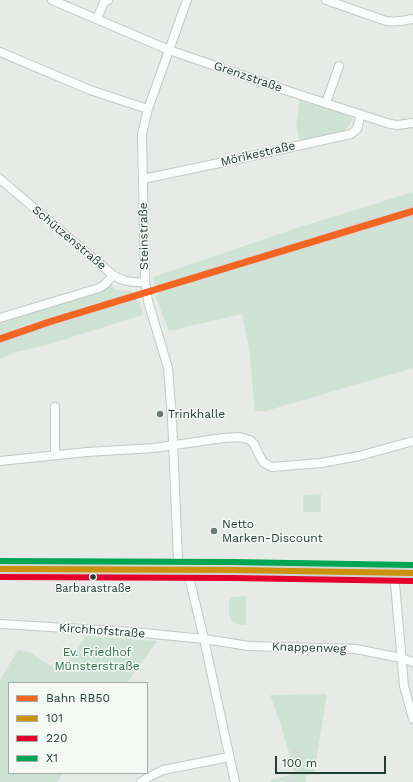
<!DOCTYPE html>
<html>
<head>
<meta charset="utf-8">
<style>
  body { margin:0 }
  #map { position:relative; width:413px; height:782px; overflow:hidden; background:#e6ebe8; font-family:"Work Sans",sans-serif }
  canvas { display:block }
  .legend { position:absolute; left:8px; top:682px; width:140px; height:92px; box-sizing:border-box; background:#f4f9f6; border:1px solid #a1aea9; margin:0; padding:5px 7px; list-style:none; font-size:12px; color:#243e35 }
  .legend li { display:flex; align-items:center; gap:8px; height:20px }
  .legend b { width:20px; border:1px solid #a1aea9 }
  .scale { position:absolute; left:275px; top:756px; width:111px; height:18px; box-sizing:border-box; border:2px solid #243e35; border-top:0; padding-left:5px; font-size:12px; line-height:14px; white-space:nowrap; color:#243e35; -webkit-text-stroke:3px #f4f9f6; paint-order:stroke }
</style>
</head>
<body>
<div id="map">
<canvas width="413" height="782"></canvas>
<ul class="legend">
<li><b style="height:5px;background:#f26522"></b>Bahn RB50</li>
<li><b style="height:5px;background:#cd910b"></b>101</li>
<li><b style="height:5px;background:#e4002b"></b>220</li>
<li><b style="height:5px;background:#00a651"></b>X1</li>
</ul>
<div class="scale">100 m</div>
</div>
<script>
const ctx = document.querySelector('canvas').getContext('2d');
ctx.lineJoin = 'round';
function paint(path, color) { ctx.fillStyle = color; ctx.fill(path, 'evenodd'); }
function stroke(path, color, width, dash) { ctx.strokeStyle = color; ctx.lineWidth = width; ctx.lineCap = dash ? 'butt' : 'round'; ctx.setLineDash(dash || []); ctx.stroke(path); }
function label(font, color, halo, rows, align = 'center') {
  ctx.font = font + ' "Work Sans",sans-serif'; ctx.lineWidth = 3; ctx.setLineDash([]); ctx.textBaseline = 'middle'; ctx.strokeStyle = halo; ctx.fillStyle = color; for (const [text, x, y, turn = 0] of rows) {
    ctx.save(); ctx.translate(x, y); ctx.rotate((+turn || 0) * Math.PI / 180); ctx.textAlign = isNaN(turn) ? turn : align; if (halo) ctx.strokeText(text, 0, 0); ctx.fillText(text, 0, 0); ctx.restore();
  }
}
paint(new Path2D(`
  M413 204V218L159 294 155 284Z
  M133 291 137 301 0 345V334Z
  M281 724 316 762 313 764 314 774 305 776 306 782H271V780L295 774Z`), '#d4dcd8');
paint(new Path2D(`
  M300 99 349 115 353 119 349 126 345 131 300 143 296 126Z
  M413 192V204L155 284 153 277 300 227Z
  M413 218V368L266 411H255L249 348 242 314 169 331 155 295Z
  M110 284 116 290 133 291 0 334V321L104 290Z
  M139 300 143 315 43 346 16 352 0 359V345Z
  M321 494V512H303V495Z
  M246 596V625H241L233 623C227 615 229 606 230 597Z
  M86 636 157 641 127 683H9V773H64L57 782H0V680L18 650 29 652 60 672Z
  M327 694 316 762 313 764 314 774 305 776 306 782H296L295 778 286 779V781L281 782H271V780L295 774 281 724 270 695ZM293 748H298C302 753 306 760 302 766 294 767 293 757 291 751Z`), '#cfe3d4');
const minor = new Path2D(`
  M52 0 169 50 288 91 390 124 397 125 413 123
  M187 0 148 109 142 134 145 282 148 301 168 368 172 418 178 560 190 581 204 639 235 782
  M326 0 386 21C395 22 404 21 413 19
  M97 19 104 2 108 0
  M0 52 90 90 148 109
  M326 103 339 66
  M0 179 113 275C123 282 133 283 145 282
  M143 179 224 162 351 134 357 129 361 114
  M0 318 99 288 105 284 113 275
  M55 407V455
  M0 461 87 452 154 448 223 438 240 437 250 440 254 444 259 455 264 463 272 467 321 463 359 456 413 441
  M394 572 404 686 413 719
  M0 624 133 632 204 639 249 646 356 649 401 658 413 662
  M141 782 147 778 163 770 229 757`);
const primary = new Path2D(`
  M0 569 232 570 413 573`);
stroke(minor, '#c3c8c5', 10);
stroke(primary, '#c2cac7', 15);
stroke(minor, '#fbfcfc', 8);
stroke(primary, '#ced6d3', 13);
stroke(new Path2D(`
  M0 569 232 570 413 573`), '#cd910b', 6);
stroke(new Path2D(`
  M0 577 232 578 413 581`), '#e4002b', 6);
stroke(new Path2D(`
  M0 561 232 562 413 565`), '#00a651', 6);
stroke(new Path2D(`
  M0 339 49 322 413 211`), '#f26522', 7);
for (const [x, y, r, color] of [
  [160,414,4,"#687b74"],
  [214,531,4,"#687b74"],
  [93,577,3.5,"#243e35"]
]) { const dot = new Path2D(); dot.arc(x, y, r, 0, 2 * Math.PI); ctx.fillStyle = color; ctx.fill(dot); stroke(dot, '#f4f9f6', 1.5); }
label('11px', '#243e35', '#f4f9f6', [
  ["Barbarastraße",93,589]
]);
label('12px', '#243e35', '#f4f9f6', [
  ["Grenzstraße",248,77,19],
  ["Mörikestraße",258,154,-13],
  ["Steinstraße",144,236,-91],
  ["Schützenstraße",69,238,40],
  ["Kirchhofstraße",102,631,4],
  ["Knappenweg",309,648,2]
]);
label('12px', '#243e35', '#f4f9f6', [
  ["Trinkhalle",168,414],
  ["Netto",222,524],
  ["Marken-Discount",222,538]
], 'left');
label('12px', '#2f7345', '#f4f9f6', [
  ["Ev. Friedhof",97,652],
  ["Münsterstraße",97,666]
]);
</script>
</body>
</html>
